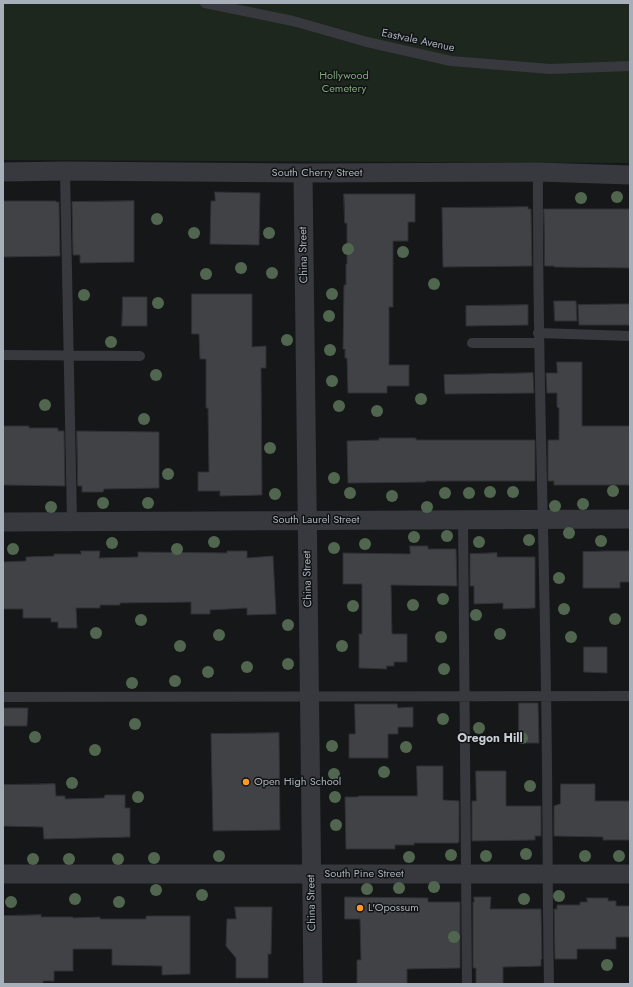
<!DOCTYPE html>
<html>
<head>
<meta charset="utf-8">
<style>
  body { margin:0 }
  #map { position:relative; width:633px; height:987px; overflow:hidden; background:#161719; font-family:Jost,sans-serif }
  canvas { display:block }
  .frame { position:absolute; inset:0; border:4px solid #a7b0ba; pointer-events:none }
</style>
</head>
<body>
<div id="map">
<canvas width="633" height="987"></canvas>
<div class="frame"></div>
</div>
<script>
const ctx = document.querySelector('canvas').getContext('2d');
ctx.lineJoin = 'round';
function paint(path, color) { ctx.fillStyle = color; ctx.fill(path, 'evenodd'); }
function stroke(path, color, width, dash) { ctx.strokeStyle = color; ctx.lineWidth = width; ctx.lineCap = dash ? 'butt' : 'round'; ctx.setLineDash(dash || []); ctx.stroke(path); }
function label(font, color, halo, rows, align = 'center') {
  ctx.font = font + ' Jost,sans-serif'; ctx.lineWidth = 3; ctx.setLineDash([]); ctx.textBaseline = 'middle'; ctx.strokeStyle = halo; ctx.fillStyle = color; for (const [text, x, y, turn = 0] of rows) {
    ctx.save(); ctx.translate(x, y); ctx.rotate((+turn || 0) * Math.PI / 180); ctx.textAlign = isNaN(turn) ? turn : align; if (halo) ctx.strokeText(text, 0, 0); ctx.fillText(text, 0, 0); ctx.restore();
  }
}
paint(new Path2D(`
  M3 3H630V163L3 160Z`), '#1e271e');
const building = new Path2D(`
  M215 192 260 193 259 245 210 244 211 201H215Z
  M344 194H415V222H408V241H393V307H389V365H409V386H387V393H348L347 358H345V349H343L344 285H346V264H347V223H345Z
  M3 201H56V202H59L60 256 3 257Z
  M134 201V262L80 263V255H73L72 202Z
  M528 207V209H531L532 266 443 267 442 208Z
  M544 209H630V268L554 267V266H545Z
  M192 294H252V347L266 346V368H261L262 495 220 496V491H198V472H209L208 408H206V359H200L199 334H192Z
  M123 297H147V326H122Z
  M554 301H576L577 321H555Z
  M615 304H630V325H579L578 305Z
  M528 305V325L466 326V306Z
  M557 362H582V426H630V485H554V481H548V440H559V408L557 407V393H547L546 373H557Z
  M533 373 534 393 445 394 444 375Z
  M3 426H29V428H58V431H64L65 486 3 485Z
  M77 431 159 432V488L104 489 103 492H82V486H78Z
  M379 438H416V440H535V481H426V482L348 483 347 441 379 440Z
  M410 546H428V549H456L457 586 391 585 392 634H407V662H394V666H386L387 669 359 668V634H362V584H343V553L410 554Z
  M81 551H100L99 558 138 557V552L227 553V551H247V558L273 556 276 614 247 615V608L210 610V614H191V602L120 603V605H100V608H76L77 628H58V622H51V618H23V609H3V562L26 561V557L54 556V554H81Z
  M607 551H630V582H620V588H583V552Z
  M497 553V557H535V608L503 609V603L474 604V586H470V554Z
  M584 647H607V673L584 672Z
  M519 703H538L539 743H519Z
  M355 704H397L398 708 413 707V727H398V734H388V758H349V734H355Z
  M3 708H28L27 726H3Z
  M279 733 280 830 213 831 211 734Z
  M417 766H443V800L459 801V841L458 843H414V845H395V849H346L345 797H358V796H417Z
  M476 771H506V806H541V836H535V840L472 841V801H476Z
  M55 784 56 796H65V799L104 798 105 795H125V808H130V837L44 839 43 827 3 826V785Z
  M561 784H595V801H630V840H603V837L554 836V806L560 804Z
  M345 897 428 898V902H460V968L407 969V984H357V960H361L360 919H345Z
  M474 897H491L490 909H541L542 959H541V966L503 967V984H476V968H473V902H474Z
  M587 898H608V901H616V906H630V937H616V949H577V959H555L554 909H557V905H580V902H587Z
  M235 907H272L271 954H268V978H236V958L226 946 227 919H236Z
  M41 915V917H73V918L100 917V919H146V916H190V974L162 975V966L112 965V949H73V971H54V981H43V984H3V916Z`);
paint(building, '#404246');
stroke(building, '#303135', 1);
stroke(new Path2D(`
  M205 3 293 21 367 42 451 61 550 69 630 66
  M65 171 72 521
  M538 172C537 346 544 520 546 694 548 791 547 887 549 984
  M538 333 630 336
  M472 343H539
  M3 355 140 356
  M463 520 467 984
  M3 697 630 696`), '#37393e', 10);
stroke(new Path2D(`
  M3 172 65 171 303 173 538 172 630 175
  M303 173 313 984
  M3 522 630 519
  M3 874H630`), '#37393e', 19);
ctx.fillStyle = '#50664f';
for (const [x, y] of [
  [617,197],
  [581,198],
  [157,219],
  [194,233],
  [269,233],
  [348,249],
  [403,252],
  [241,268],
  [272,273],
  [206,274],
  [434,284],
  [332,294],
  [84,295],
  [158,303],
  [329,316],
  [287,340],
  [111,342],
  [330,350],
  [156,375],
  [332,381],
  [421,399],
  [45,405],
  [339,406],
  [377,411],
  [144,419],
  [270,448],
  [168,474],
  [334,478],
  [613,491],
  [490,492],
  [513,492],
  [350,493],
  [445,493],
  [469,493],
  [275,494],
  [392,496],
  [103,503],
  [148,503],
  [583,504],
  [555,506],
  [51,507],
  [427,507],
  [569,533],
  [447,536],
  [414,537],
  [529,540],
  [601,541],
  [214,542],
  [479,542],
  [112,543],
  [365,544],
  [334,548],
  [13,549],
  [177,549],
  [559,578],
  [443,599],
  [413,605],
  [353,606],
  [564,609],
  [476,615],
  [615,619],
  [141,620],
  [288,625],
  [96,633],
  [500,634],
  [219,635],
  [441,637],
  [571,637],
  [180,646],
  [342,646],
  [288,664],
  [247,667],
  [444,669],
  [208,672],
  [175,681],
  [132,683],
  [443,719],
  [135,724],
  [479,728],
  [35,737],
  [522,738],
  [332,746],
  [406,747],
  [95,750],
  [384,772],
  [334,774],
  [72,783],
  [530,786],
  [138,797],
  [335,797],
  [336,825],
  [526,854],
  [451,855],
  [219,856],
  [486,856],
  [585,856],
  [619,856],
  [409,857],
  [154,858],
  [33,859],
  [69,859],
  [118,859],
  [434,887],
  [399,888],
  [367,889],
  [156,890],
  [202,895],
  [559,896],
  [75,899],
  [524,899],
  [11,902],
  [119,902],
  [454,937],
  [607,965]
]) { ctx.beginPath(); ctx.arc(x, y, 6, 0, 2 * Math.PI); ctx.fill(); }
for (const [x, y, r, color] of [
  [246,782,4,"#ff9828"],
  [360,908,4,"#ff9828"]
]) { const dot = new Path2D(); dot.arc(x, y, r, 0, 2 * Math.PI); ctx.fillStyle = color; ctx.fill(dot); stroke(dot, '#111214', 1.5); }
label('11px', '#a7b0ba', '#111214', [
  ["Eastvale Avenue",418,41,12],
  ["South Cherry Street",317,173],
  ["China Street",304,255,-91],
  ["South Laurel Street",316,520],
  ["China Street",308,579,-91],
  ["South Pine Street",364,874],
  ["China Street",312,903,-91]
]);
label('11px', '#80a77c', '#111214', [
  ["Hollywood",344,76],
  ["Cemetery",344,89]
]);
label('11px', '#a7b0ba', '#111214', [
  ["Open High School",254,782],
  ["L'Opossum",368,908]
], 'left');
label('bold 12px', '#c9ced5', '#111214', [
  ["Oregon Hill",490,739]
]);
</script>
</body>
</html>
